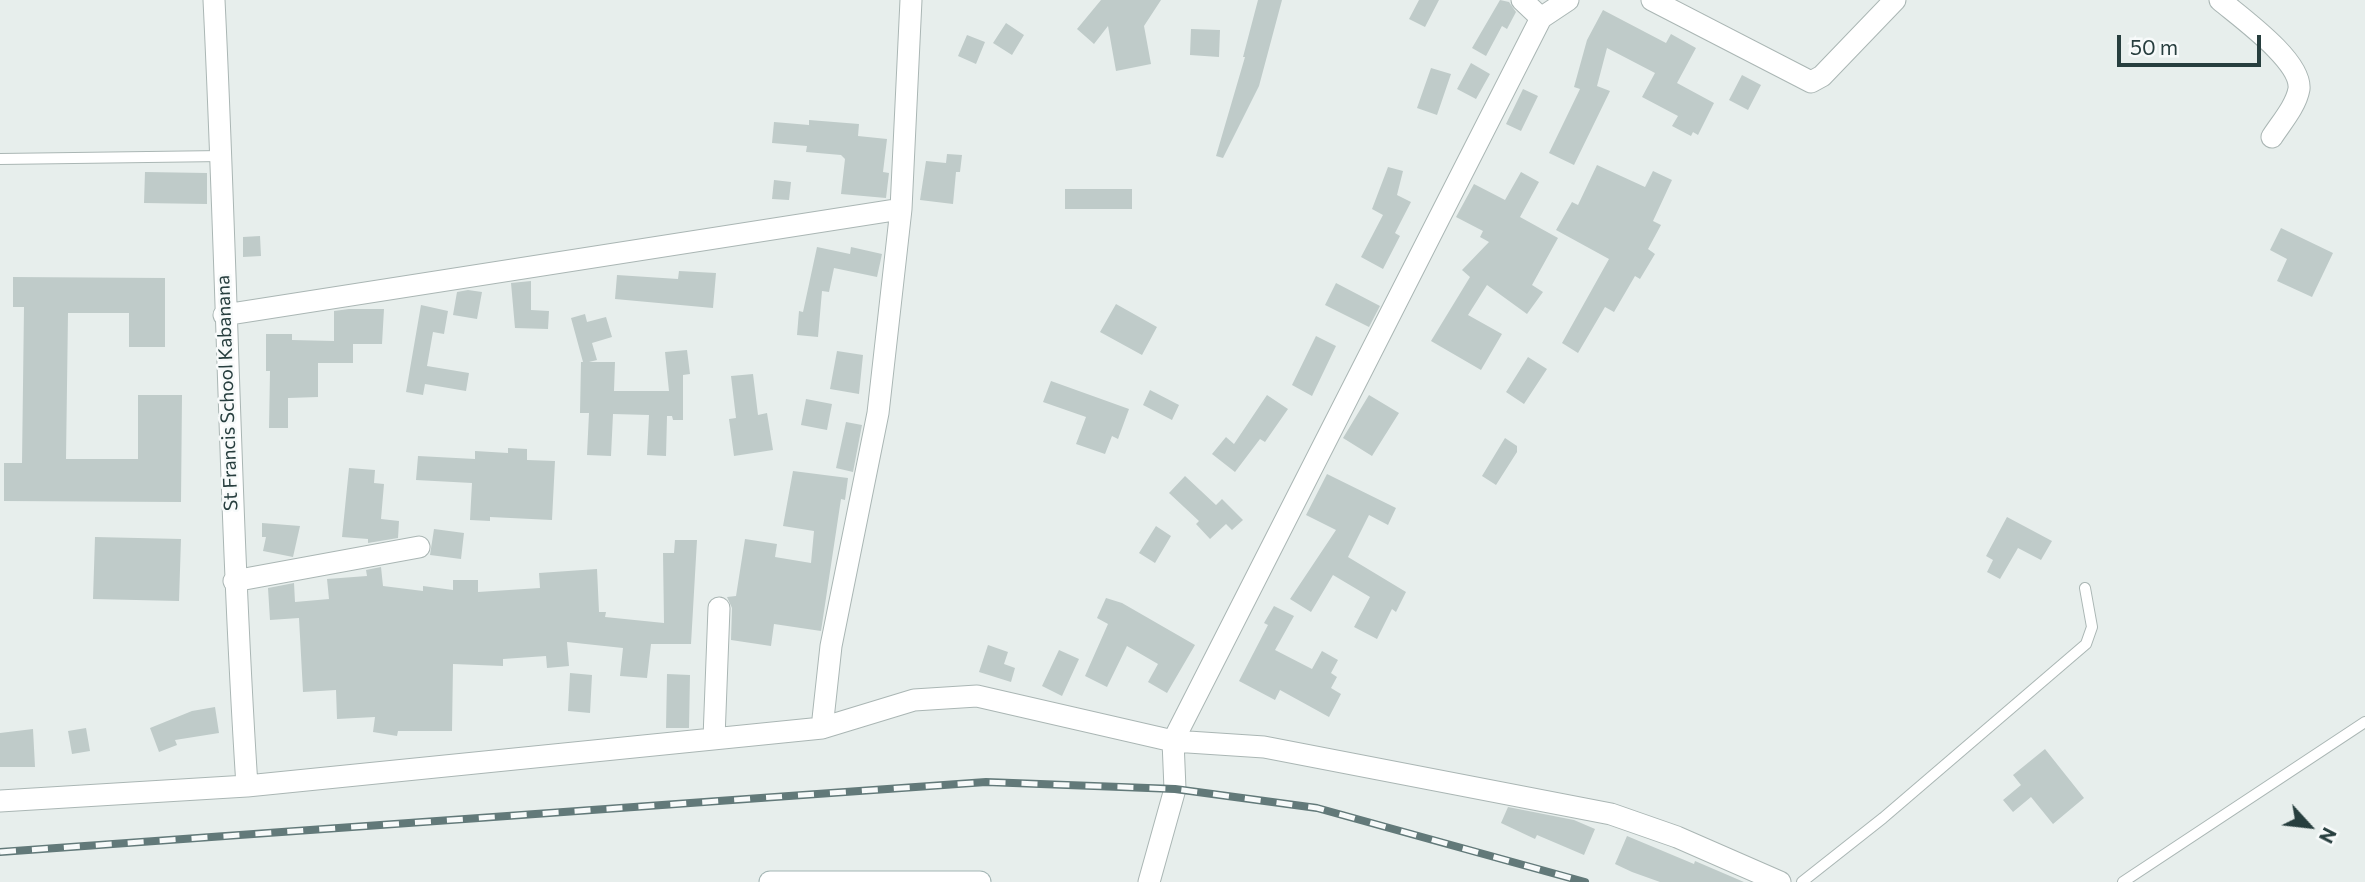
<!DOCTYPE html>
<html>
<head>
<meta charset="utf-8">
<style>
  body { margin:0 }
  #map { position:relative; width:2365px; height:882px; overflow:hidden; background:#e7eeec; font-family:Commissioner,sans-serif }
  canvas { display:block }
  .north { position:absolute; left:2274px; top:791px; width:70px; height:70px; -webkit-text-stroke:5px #f7fafa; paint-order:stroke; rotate:117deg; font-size:19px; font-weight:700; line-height:28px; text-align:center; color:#273e3e }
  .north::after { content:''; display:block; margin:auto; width:24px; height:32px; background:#273e3e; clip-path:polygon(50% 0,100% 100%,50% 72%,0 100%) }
  .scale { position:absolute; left:2117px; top:35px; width:144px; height:32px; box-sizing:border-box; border:4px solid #273e3e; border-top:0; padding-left:9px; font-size:21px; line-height:24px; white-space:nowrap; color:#273e3e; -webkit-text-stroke:5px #f7fafa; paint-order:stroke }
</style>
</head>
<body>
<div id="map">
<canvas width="2365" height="882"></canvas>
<div class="north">N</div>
<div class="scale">50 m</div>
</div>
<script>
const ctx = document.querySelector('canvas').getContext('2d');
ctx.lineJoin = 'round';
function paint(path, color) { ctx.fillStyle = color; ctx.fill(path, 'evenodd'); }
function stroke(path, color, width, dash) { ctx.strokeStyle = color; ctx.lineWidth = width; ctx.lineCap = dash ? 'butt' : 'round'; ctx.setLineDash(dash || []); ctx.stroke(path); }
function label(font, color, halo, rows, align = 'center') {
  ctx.font = font + ' Commissioner,sans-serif'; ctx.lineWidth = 5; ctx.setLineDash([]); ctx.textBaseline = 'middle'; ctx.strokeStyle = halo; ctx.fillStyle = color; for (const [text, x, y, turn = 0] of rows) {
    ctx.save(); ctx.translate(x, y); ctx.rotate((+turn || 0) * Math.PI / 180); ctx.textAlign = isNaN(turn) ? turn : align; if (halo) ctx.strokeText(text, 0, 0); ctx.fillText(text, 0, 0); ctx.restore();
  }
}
paint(new Path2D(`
  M1101 0H1161L1144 26 1151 64 1116 71 1108 26 1094 44 1077 29Z
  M1258 0H1282L1259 86 1223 158 1216 156 1245 57H1243Z
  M1419 0H1439L1425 27 1409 19Z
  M1500 0 1509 2 1516 12 1507 29 1502 26 1486 56 1472 48Z
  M1603 10 1666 43 1671 34 1696 48 1677 83 1714 103 1698 135 1693 132 1691 136 1672 126 1678 116 1642 97 1655 73 1607 48 1597 86 1610 91 1574 165 1549 153 1580 89 1574 87 1587 40Z
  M1006 23 1024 35 1012 55 993 43Z
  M1191 29 1220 30 1219 57 1190 55Z
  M967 35 985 42 976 64 958 56Z
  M1471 63 1490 74 1476 99 1457 89Z
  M1431 68 1451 74 1437 115 1417 108Z
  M1742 75 1761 85 1748 110 1729 100Z
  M1523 89 1538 96 1521 131 1506 124Z
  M809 120 859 124 858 136 887 139 883 172 889 173 886 198 841 194 845 159 841 155 806 152 807 146 772 143 774 122 809 125Z
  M947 154 962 155 960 172H956L953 204 920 200 926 161 946 163Z
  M1597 165 1645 187 1653 171 1672 180 1653 221 1661 225 1648 249 1655 254 1640 279 1635 276 1614 312 1605 307 1578 353 1562 343 1609 259 1556 230 1572 202 1578 205Z
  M1388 167 1403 171 1397 195 1411 202 1395 233 1400 236 1383 269 1361 257 1383 215 1372 209Z
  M145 172 207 173V204L144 203Z
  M1521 172 1539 182 1520 217 1558 238 1532 285 1543 292 1527 314 1487 285 1468 315 1502 334 1481 370 1431 341 1470 277 1462 270 1489 242 1480 237 1483 231 1456 217 1474 184 1505 200Z
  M774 180 791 182 789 200 772 199Z
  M1065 189H1132V209H1065Z
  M2281 228 2333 253 2312 297 2277 281 2287 259 2270 250Z
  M260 236 261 256 243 257V237Z
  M817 247 850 254 851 247 882 254 877 277 834 268 829 292 822 291 818 337 797 335 799 311 803 312Z
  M679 271 716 273 713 308 615 299 617 275 678 279Z
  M13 277 165 278V347H129V313H68L66 459H138V395H182L181 502 4 501V463H22L24 307H13Z
  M531 281V310L549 311 548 329 515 328 511 283Z
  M1336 283 1380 306 1369 327 1325 305Z
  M468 290 482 292 477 319 453 315 457 292Z
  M1116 304 1157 327 1142 355 1100 332Z
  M421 305 448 311 444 334 433 332 427 366 469 373 466 391 425 384 423 395 406 392Z
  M349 309H384L382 344H353V363H318V397L288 398V428H269L270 371H266V334H292V340L334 341V311Z
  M585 314 587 322 606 317 612 337 592 343 597 360 589 362H615L614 391H669L665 352 687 350 690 374 683 375V420H673L672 416H667L666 456 647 455 649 415 613 414 611 456 587 455 589 413H580L581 362H583L571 318Z
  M1316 336 1336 346 1312 396 1292 385Z
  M837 351 863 355 859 394 830 389Z
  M1528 357 1547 369 1524 404 1506 392Z
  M753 374 758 415 767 413 773 450 734 456 729 419 736 418 731 376Z
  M1051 381 1129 409 1118 439 1112 436 1105 454 1076 444 1086 417 1043 402Z
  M1150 390 1179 405 1172 420 1143 405Z
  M1267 395 1288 409 1265 442 1260 439 1235 472 1212 454 1226 437 1234 444Z
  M1369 395 1399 413 1372 456 1343 438Z
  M806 399 832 404 827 430 801 425Z
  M846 422 862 425 853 472 836 468Z
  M1505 438 1517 446V452L1496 485 1482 476Z
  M508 448 527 449V460L555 461 552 520 490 517V521L470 520 472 483 416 480 418 456 475 459V451L508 453Z
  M349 468 375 470 374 483 384 484 381 519 399 521 398 538 368 543V539L342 537Z
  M793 471 848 478 845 500 841 499 821 631 774 624 771 646 731 640 732 608 727 597 736 596 745 539 777 544 775 557 811 563 814 531 783 526Z
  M1327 474 1396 508 1388 525 1369 515 1348 557 1406 592 1396 612 1392 609 1377 639 1354 627 1370 597 1333 575 1311 612 1290 599 1336 530 1306 515Z
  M1185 476 1216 505 1222 499 1243 520 1232 530 1226 524 1210 539 1196 524 1199 521 1169 493Z
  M2007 517 2052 541 2041 560 2018 548 2000 579 1987 572 1993 560 1986 556Z
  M262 523 300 526 293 557 263 551 266 537H262Z
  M1156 526 1171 536 1155 563 1139 553Z
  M434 529 464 533 461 559 430 555Z
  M95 537 181 539 179 601 93 599Z
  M675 540H697L691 644H651L647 678 620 676 623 648 567 642 569 666 547 668 546 656 503 659V666L453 664 452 731H398L397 736 373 732 375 717 337 719 336 690 303 692 299 618 270 620 268 588 294 583 295 602 329 599 327 579 367 576 366 570 381 567 383 586 423 591V586L453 590V580H478V592L540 588 539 573 597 569 599 612H606L605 617 664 623 663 553H674Z
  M1106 598 1122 603 1195 645 1167 693 1148 682 1158 664 1127 646 1107 687 1085 676 1108 624 1097 618Z
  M1274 606 1294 616 1275 650 1312 669 1322 651 1338 660 1331 673 1337 677 1331 688 1341 694 1329 717 1280 690 1275 700 1239 681 1268 625 1264 623Z
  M988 645 1008 652 1004 664 1015 668 1011 682 979 672Z
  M1059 650 1079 659 1062 696 1042 686Z
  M570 673 592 675 590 713 568 711Z
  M667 674 690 675 689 728H666Z
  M215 707 219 733 175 740 177 745 159 752 150 728 192 711Z
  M86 728 90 751 72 754 68 731Z
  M33 729 35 767H0V733Z
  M2045 749 2084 798 2053 824 2031 797 2013 812 2003 800 2021 785 2013 775Z
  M1508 807 1574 820 1595 829 1584 855 1537 835 1535 839 1501 823Z
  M1627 836 1694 864 1695 861 1744 882H1660L1632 872 1615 864Z`), '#bfcbc9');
const service = new Path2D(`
  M0 159 222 156
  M1802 882 1883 818 2086 644 2092 627 2085 588
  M2123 882 2365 722`);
const minor = new Path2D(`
  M214 0C227 262 230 524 247 786
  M1522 0 1541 18
  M1652 0 1811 82 1822 76 1895 0
  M2220 0C2240 17 2302 61 2299 89 2296 106 2281 123 2272 137
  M901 209 911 0
  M224 315 901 209 878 413 831 646 822 728
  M234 581 419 547
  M714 738 719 608
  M0 801 247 786 822 728 914 700 977 696 1173 741 1264 747 1611 814 1677 837 1780 882
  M1149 882 1175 789 1173 741 1541 18 1568 0`);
const secondary = new Path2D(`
  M770 882H980`);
stroke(service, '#aab6b4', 12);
stroke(minor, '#aab6b4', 23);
stroke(secondary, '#a3b5b4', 23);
stroke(service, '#fff', 10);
stroke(minor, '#fff', 21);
stroke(secondary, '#fff', 21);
const rail = new Path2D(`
  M0 852 986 782 1175 789 1317 808 1585 882`);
stroke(rail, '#627979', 8);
stroke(rail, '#f7fafa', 5, [16]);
label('19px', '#273e3e', '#f7fafa', [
  ["St Francis School Kabanana",227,393,-92]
]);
</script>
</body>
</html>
